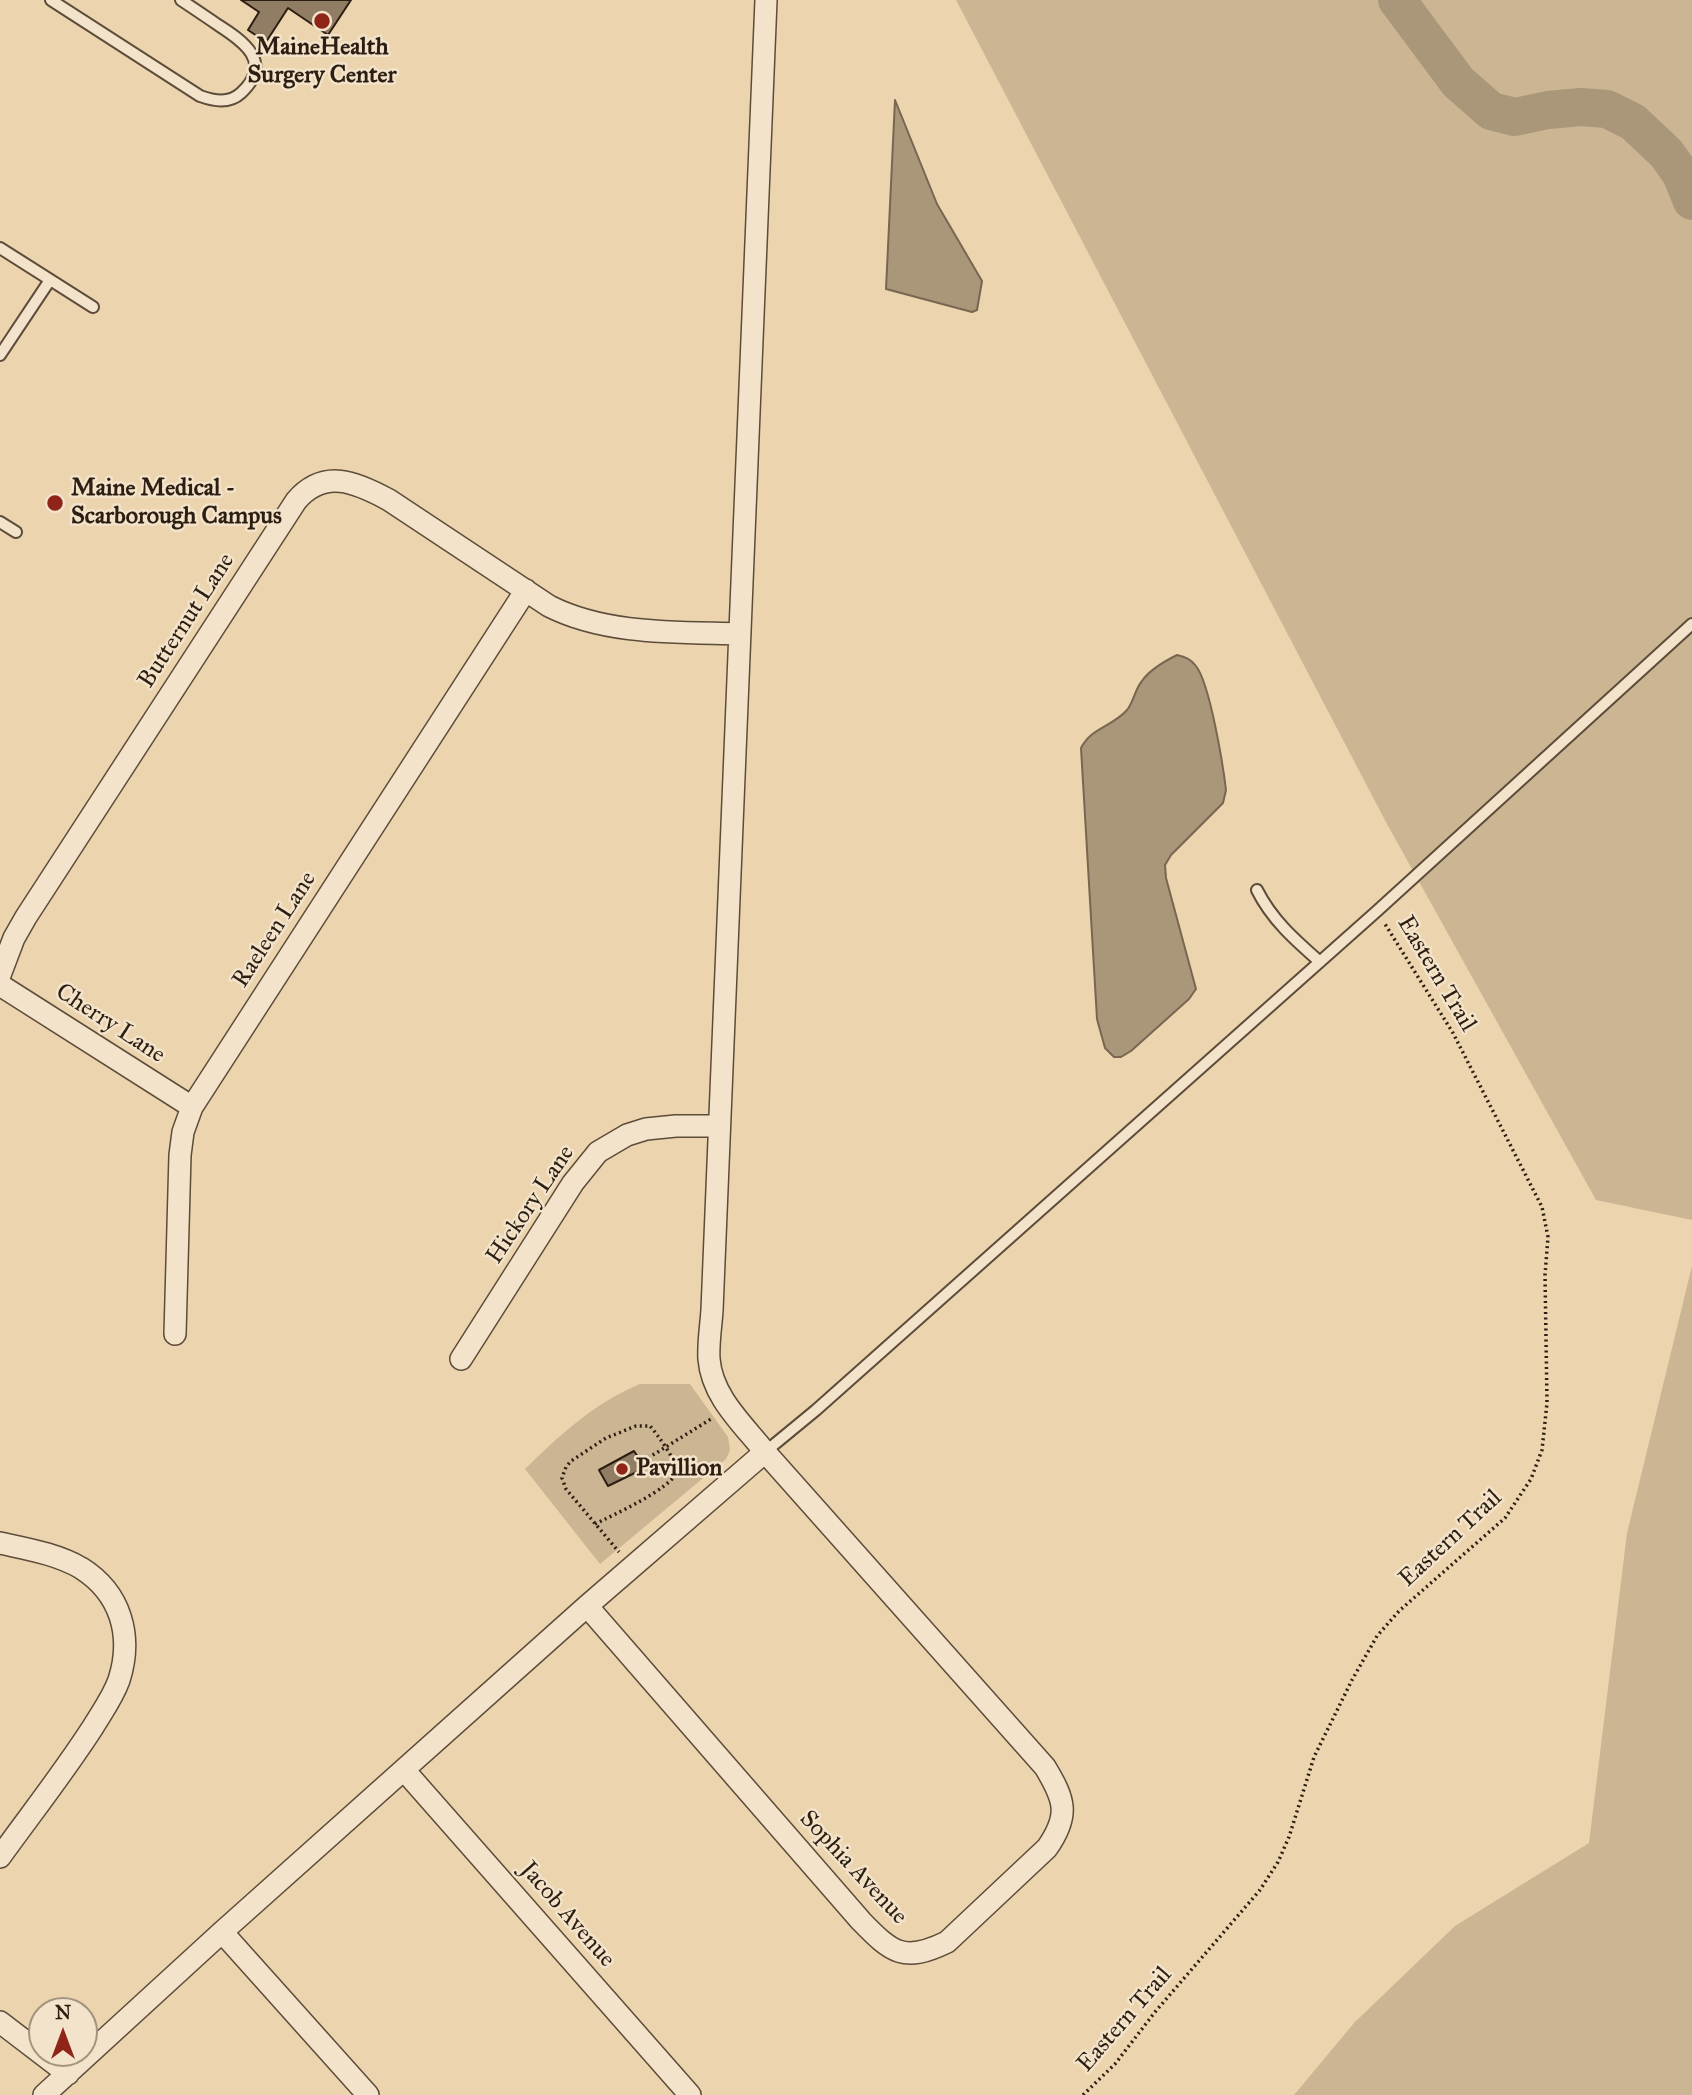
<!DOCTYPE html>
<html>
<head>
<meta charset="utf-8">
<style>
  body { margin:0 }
  #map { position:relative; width:1692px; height:2095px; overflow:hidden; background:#ebd4ae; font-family:"IM FELL Great Primer",serif }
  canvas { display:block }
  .north { position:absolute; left:28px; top:1997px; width:70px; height:70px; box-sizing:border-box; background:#f2e3ca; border:2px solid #a39480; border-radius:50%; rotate:0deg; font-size:19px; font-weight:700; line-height:28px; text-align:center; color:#2d1e12 }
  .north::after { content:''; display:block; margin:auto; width:24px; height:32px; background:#8f2418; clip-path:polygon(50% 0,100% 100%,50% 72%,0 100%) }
</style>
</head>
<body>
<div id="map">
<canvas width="1692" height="2095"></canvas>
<div class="north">N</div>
</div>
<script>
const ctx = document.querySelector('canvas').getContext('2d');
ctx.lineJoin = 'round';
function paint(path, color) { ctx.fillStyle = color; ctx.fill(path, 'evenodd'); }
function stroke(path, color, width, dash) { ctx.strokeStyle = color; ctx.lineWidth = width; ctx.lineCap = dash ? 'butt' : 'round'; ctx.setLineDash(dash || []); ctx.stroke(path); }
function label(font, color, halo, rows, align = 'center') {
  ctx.font = font + ' "IM FELL Great Primer",serif'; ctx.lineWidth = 5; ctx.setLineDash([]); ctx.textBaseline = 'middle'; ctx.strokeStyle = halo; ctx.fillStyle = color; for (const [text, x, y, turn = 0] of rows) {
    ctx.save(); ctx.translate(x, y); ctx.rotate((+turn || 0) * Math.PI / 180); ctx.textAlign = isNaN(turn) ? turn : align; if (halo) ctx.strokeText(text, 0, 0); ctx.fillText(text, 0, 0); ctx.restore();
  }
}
paint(new Path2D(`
  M956 0H1692V1220L1596 1200 1387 824Z
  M1692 1266V2095H1294L1354 2023 1455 1926 1589 1843 1627 1533Z
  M640 1384H690L728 1437 730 1450 726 1459 600 1564 525 1469C560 1435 594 1403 640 1384Z`), '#cbb593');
const water = new Path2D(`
  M895 100 937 204 982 281 977 310 972 312 886 289Z
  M1177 655C1185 657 1191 659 1196 666 1210 684 1223 765 1226 790L1223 803 1171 855 1165 865 1166 878 1196 989 1189 999 1131 1051 1121 1057H1114L1105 1048 1097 1019 1081 748C1092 727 1112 727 1127 710 1134 701 1135 689 1142 681 1150 669 1165 661 1177 655Z`);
paint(water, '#aa9679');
stroke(water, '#786650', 2);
stroke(new Path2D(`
  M1397 0 1458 82 1491 111 1515 117 1548 110 1581 107 1607 109 1633 122 1666 153 1681 174 1692 201`), '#aa9679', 38);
const building = new Path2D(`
  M241 0H351L328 35 288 8 266 42 248 30 259 12Z
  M634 1451 645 1468 608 1486 599 1470Z`);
paint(building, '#907d63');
stroke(building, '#2d1e12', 2);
const lane = new Path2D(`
  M51 0 200 96C214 101 229 104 241 93 274 62 243 41 218 25 205 16 193 8 181 0
  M0 248 93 307
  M0 355 50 280
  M0 522 16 532
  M1257 890C1272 920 1295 940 1320 962
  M765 1452 816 1410 1377 911 1692 624`);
const street = new Path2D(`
  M0 975 14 938 26 917 296 501C324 468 356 482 389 500L549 606C606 635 677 632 740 634
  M0 985 192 1107
  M175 1334 180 1155 183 1132 192 1107 526 590
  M461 1359 573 1183 598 1152 627 1135 646 1129 676 1126H719
  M0 1543C27 1549 57 1554 81 1568 121 1593 133 1636 119 1680 113 1697 102 1712 93 1727 64 1772 31 1814 0 1857
  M587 1606 861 1921C892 1953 904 1963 947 1942L1047 1848C1070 1815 1065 1800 1045 1767L765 1452C743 1424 712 1397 709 1359 708 1343 711 1326 712 1310L766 0
  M404 1770 690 2095
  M222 1932 368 2095
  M0 2022 68 2074
  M44 2095 222 1932 587 1606 765 1452`);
stroke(lane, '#5c4c39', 14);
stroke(street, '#5c4c39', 24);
stroke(new Path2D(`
  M648 1458 711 1419
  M595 1524C611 1516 673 1488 676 1472 678 1462 657 1434 650 1426H636L606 1438 571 1461 566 1467 562 1478 566 1489 619 1552
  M1083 2095 1115 2064 1155 2012 1260 1890 1278 1862 1289 1837 1314 1757 1352 1680 1377 1636 1399 1611 1505 1518 1531 1479 1542 1450 1547 1403 1545 1275 1548 1237 1542 1207 1453 1033 1385 924`), '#2d1e12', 3.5, [2, 3.5]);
stroke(lane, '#f2e3ca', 10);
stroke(street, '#f2e3ca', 21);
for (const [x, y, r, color] of [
  [322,21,9,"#8f2418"],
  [55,503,9,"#8f2418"],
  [622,1469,7,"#8f2418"]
]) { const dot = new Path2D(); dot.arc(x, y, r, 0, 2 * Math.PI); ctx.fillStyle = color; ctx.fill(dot); stroke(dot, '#f2e3ca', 2.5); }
label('bold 24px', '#2d1e12', '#f2e3ca', [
  ["MaineHealth",322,48,"center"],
  ["Surgery Center",322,76,"center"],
  ["Maine Medical -",71,489],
  ["Scarborough Campus",71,517],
  ["Pavillion",636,1469]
], 'left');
label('24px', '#2d1e12', '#f2e3ca', [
  ["Butternut Lane",187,621,-57],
  ["Raeleen Lane",275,930,-57],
  ["Eastern Trail",1436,974,59],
  ["Cherry Lane",110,1024,33],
  ["Hickory Lane",531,1205,-56],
  ["Eastern Trail",1451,1539,-43],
  ["Sophia Avenue",853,1868,47],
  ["Jacob Avenue",567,1915,49],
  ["Eastern Trail",1125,2020,-49]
]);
</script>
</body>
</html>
